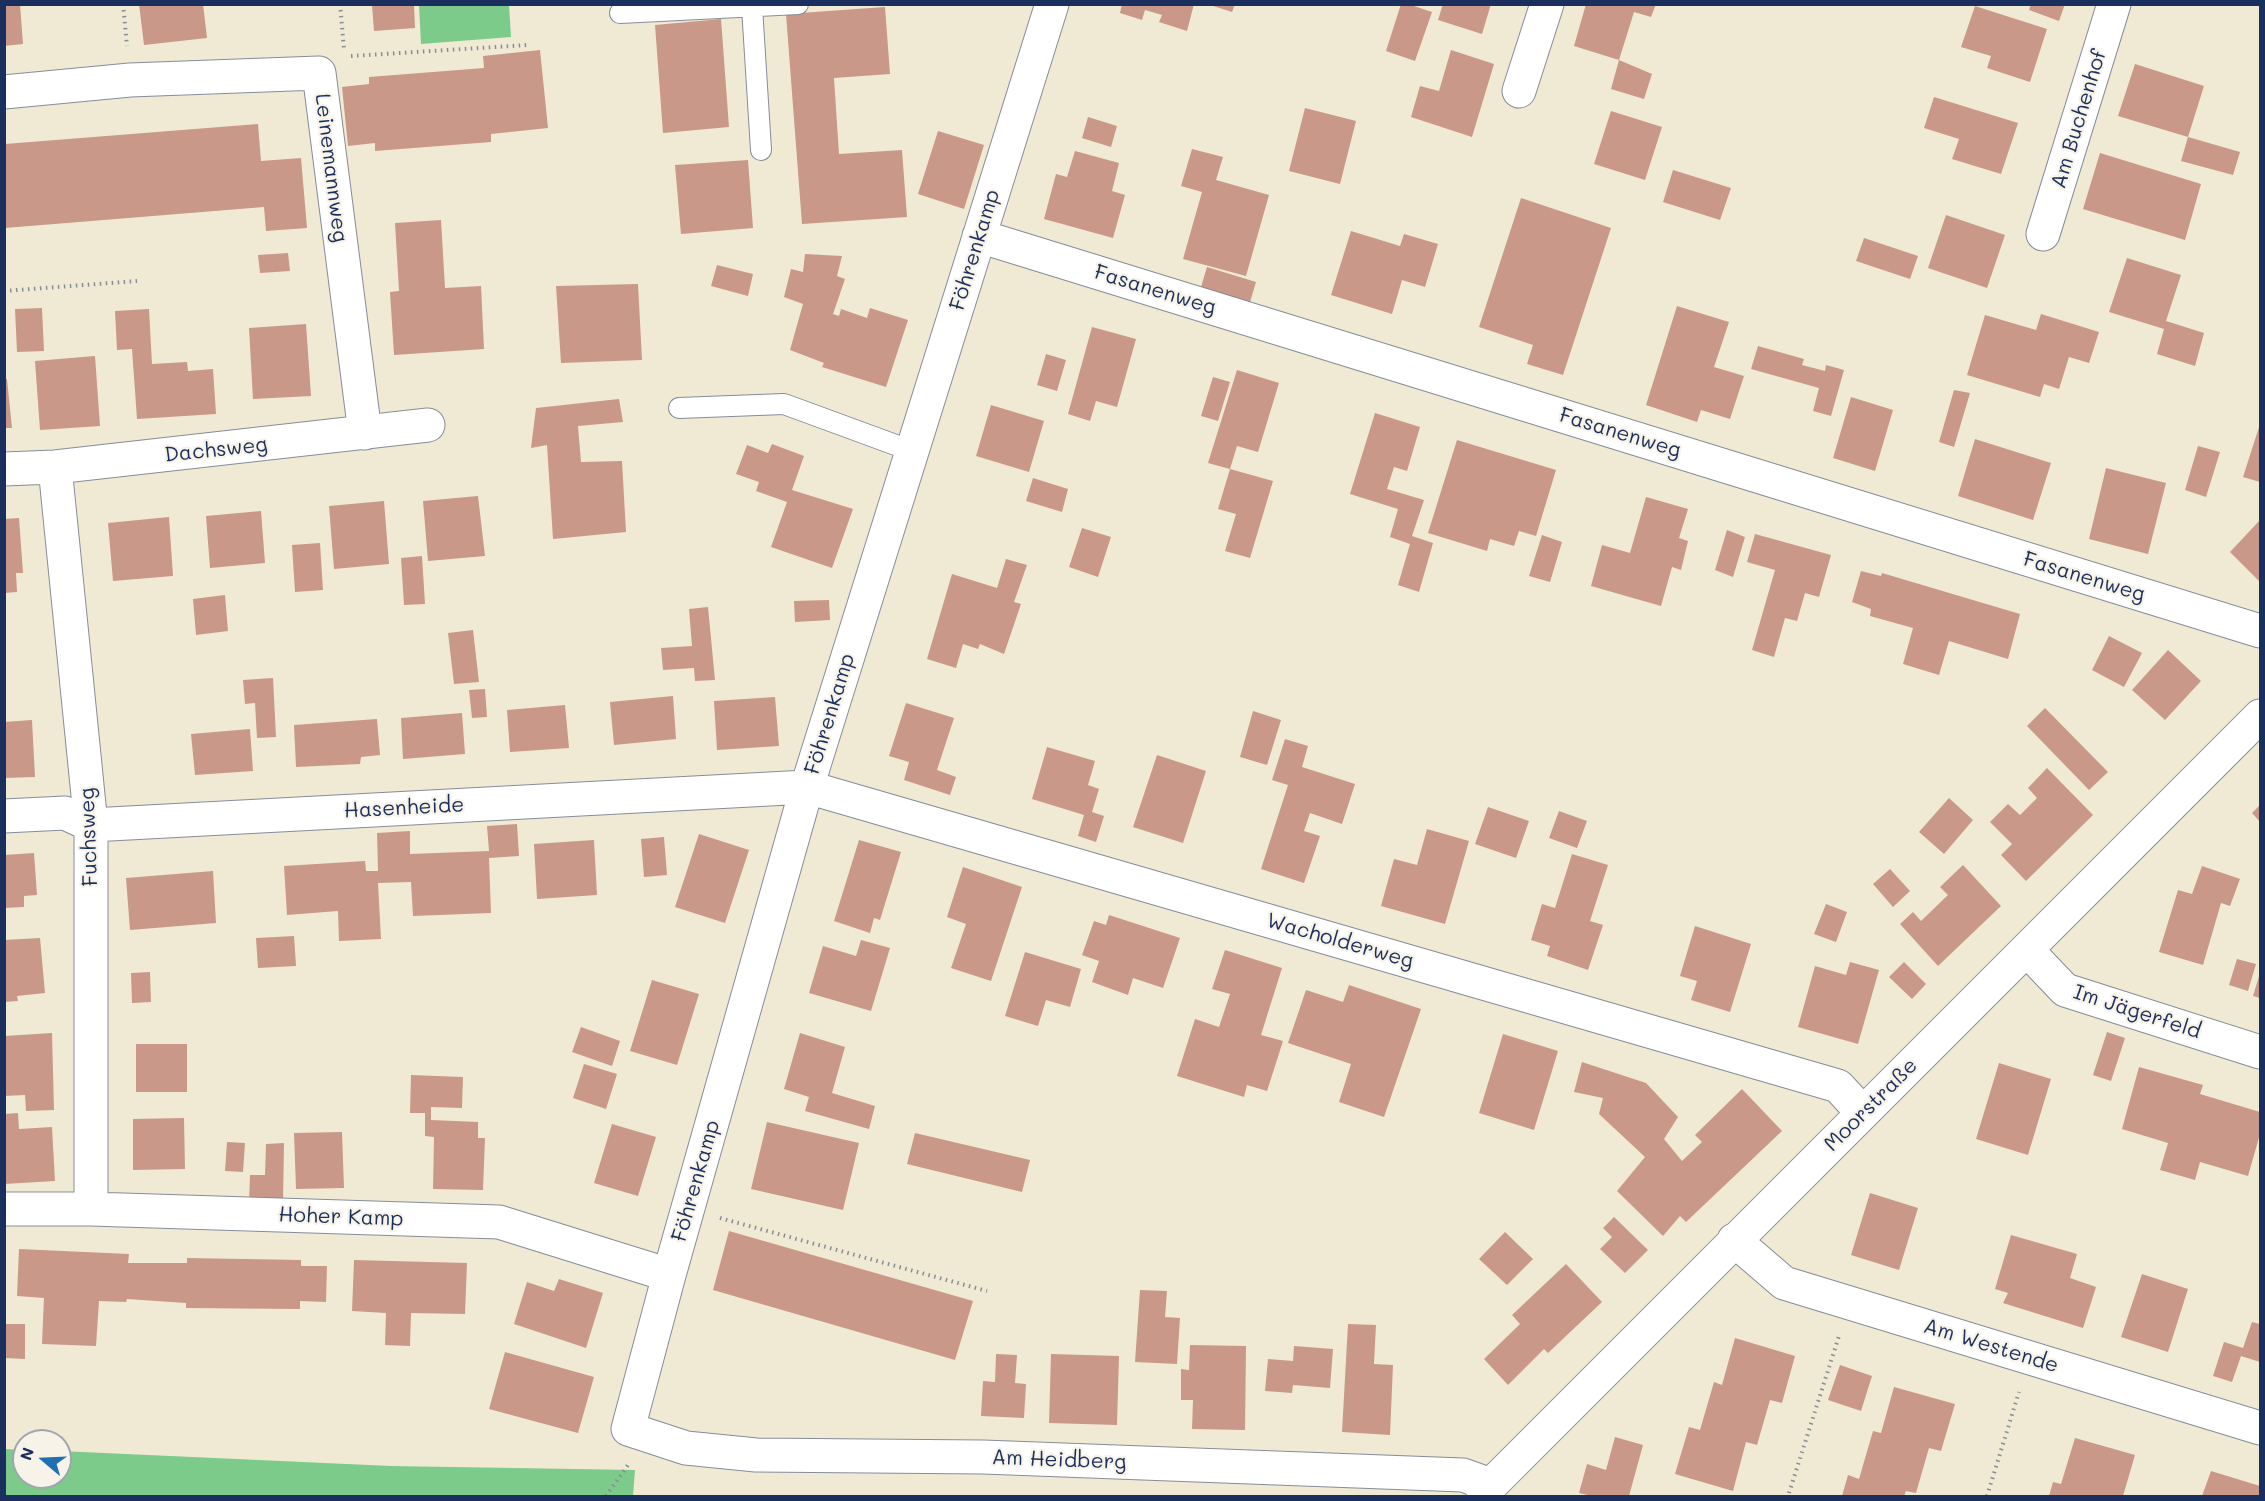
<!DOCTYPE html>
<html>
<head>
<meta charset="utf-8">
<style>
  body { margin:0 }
  #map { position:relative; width:2265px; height:1501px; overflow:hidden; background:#f0ead4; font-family:Mali,sans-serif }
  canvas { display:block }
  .frame { position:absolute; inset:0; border:6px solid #1b2f5e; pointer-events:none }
  .north { position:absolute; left:12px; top:1429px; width:60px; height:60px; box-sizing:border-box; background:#f7f3e8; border:2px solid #9fa5b1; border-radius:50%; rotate:289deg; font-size:16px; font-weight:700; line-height:24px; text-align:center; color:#1b2f5e }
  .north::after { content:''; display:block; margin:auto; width:21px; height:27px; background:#1f6fb2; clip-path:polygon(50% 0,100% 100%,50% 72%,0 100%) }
</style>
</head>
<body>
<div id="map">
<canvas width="2265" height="1501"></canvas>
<div class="frame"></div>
<div class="north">N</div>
</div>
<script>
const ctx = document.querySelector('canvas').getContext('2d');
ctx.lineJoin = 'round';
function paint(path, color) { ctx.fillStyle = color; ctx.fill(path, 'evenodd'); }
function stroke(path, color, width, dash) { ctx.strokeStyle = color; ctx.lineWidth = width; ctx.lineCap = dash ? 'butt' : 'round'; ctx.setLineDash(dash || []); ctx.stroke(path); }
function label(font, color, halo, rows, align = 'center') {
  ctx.font = font + ' Mali,sans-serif'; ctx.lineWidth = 4.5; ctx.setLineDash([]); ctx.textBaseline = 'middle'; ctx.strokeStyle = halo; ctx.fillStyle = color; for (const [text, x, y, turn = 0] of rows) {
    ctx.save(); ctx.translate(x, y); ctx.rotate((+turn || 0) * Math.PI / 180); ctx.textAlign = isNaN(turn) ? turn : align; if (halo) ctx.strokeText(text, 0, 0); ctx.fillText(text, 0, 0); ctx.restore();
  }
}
paint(new Path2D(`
  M419 5H509L511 37 421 44Z
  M5 1449 24 1450V1477H60V1451L391 1466 635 1470 633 1496H5Z`), '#7dcb8a');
paint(new Path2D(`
  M4 4H20L23 44 4 46Z
  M139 4H203L207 38 144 45Z
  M1122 4H1194L1187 31 1159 22 1162 15 1145 10 1142 20 1120 13Z
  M1207 4H1235L1232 12Z
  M1401 4H1408L1432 12 1415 61 1386 51Z
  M1443 4H1491L1482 34 1438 20Z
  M1586 4H1656L1651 17 1634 12 1619 60 1574 46Z
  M2031 4H2065L2059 21 2029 10Z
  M372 5H414L415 28 374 31Z
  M1975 6 2047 29 2030 82 1987 68 1991 56 1961 47Z
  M885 7 890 74 834 78 839 154 902 150 907 217 802 224 786 14Z
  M721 19 729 127 663 133 655 25Z
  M540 50 548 128 491 134V142L375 151V143L348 146 342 87 369 84V77L484 68 483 56Z
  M1451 50 1494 64 1472 137 1411 117 1420 86 1439 91Z
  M1619 60 1652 74 1644 99 1611 89Z
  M2135 64 2204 86 2188 137 2118 116Z
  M1934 97 2018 123 2001 174 1952 159 1959 139 1924 128Z
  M1305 108 1356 121 1340 184 1289 171Z
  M1611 111 1662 127 1645 180 1594 164Z
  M1088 117 1117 126 1111 147 1082 138Z
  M258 124 261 161 301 158 307 228 266 231 264 207 5 228V144Z
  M938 131 984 145 964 209 918 194Z
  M2188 137 2240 152 2233 175 2181 161Z
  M1192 149 1223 157 1216 180 1269 195 1246 276 1183 259 1202 192 1181 186Z
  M1075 151 1119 163 1112 191 1125 195 1113 238 1044 219 1056 174 1067 177Z
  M2100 153 2201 184 2185 240 2083 209Z
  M748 160 753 228 681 234 675 165Z
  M1673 170 1731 188 1720 220 1663 202Z
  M1521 198 1611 228 1563 375 1527 364 1533 345 1479 327Z
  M1946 215 2005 235 1987 288 1928 268Z
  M441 220 445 288 481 286 484 349 394 355 390 292 399 291 395 223Z
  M1351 231 1400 246 1404 234 1438 244 1425 287 1402 280 1392 314 1331 295Z
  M1864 238 1918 256 1910 279 1856 261Z
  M288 253 290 271 260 273 258 255Z
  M805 254 842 256 837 276 845 279 833 314 839 316 841 309 867 318 870 308 908 320 886 387 822 367 824 363 790 350 803 304 784 297 791 269 803 272Z
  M2127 258 2181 275 2166 321 2204 333 2195 366 2157 354 2164 329 2109 312Z
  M717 265 753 274 748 296 711 286Z
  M1207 267 1256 282 1250 302 1201 287Z
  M638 284 642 360 561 363 556 286Z
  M1677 306 1729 322 1714 367 1744 376 1730 419 1701 410 1697 422 1646 405Z
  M42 308 44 351 17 352 15 309Z
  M149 309 152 364 187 362 188 371 213 369 216 414 137 419 132 349 117 350 115 311Z
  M2041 314 2099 332 2089 363 2069 357 2059 389 2044 384 2040 397 1967 375 1985 315 2036 330Z
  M306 324 311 396 253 399 249 328Z
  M1092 327 1136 339 1117 407 1096 401 1090 421 1068 414Z
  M1758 346 1804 359 1802 365 1825 371 1826 365 1844 370 1831 416 1813 411 1819 388 1751 369Z
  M1046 354 1066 360 1057 391 1037 385Z
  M95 356 100 426 40 430 35 361Z
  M1237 370 1279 383 1258 452 1237 446 1230 469 1273 481 1250 558 1225 551 1236 514 1218 509 1230 469 1208 463Z
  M1213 377 1230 382 1218 421 1201 416Z
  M4 379H7L12 428H4Z
  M1954 390 1970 393 1954 447 1939 442Z
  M1851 397 1893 410 1875 471 1833 458Z
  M619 399 623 422 578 426 581 462 622 461 626 532 553 539 547 445 531 448 536 408Z
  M991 405 1044 421 1029 472 976 456Z
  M1375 413 1420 427 1407 471 1394 467 1387 489 1424 500 1412 536 1433 543 1419 592 1398 585 1410 544 1390 537 1398 509 1350 494Z
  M2260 424V482L2243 477Z
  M1975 439 2051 463 2033 520 1958 496Z
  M1457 440 1556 470 1536 536 1519 531 1514 546 1490 539 1487 551 1428 533Z
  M772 444 804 456 792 490 853 509 832 568 771 547 787 502 756 491 759 482 736 474 747 445 768 453Z
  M2198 446 2220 452 2206 497 2185 490Z
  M2106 468 2166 483 2148 554 2089 539Z
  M1033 478 1068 489 1062 512 1026 501Z
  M478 496 485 556 428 561 423 501Z
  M1646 497 1688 509 1679 538 1688 541 1681 570 1672 567 1661 606 1591 586 1602 545 1630 553Z
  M384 501 389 564 334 569 329 506Z
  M261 511 265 563 210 568 206 516Z
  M169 517 173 576 113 581 108 523Z
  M19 518 23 573H16L17 592 4 593V519Z
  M2260 520V582L2230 552Z
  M1082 528 1111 537 1098 577 1069 567Z
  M1727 530 1745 537 1733 577 1715 570Z
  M1755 534 1831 555 1819 597 1805 593 1797 621 1785 618 1774 657 1752 650 1775 570 1747 562Z
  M1542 535 1562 542 1550 582 1529 576Z
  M320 543 323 590 295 592 292 545Z
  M422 556 425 604 404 605 401 558Z
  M1006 559 1027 565 1014 602 1021 604 1004 654 980 644 978 649 963 644 956 668 927 659 952 574 997 588Z
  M1861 571 1881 576 1882 573 2020 614 2008 659 1949 641 1939 675 1903 664 1913 628 1870 616 1871 609 1852 602Z
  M225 595 228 631 196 635 193 599Z
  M829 600 830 620 795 622 794 601Z
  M708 607 715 680 695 681 694 668 663 670 661 648 692 646 689 609Z
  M473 630 479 682 454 684 448 633Z
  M2109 636 2142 653 2124 687 2092 670Z
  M2168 650 2201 681 2165 720 2132 690Z
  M273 678 276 737 257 738 255 703 245 704 243 680Z
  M485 689 487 717 472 718 469 690Z
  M673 696 676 739 614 745 610 702Z
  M775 697 779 746 717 750 714 701Z
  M906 703 954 718 937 770 956 777 950 795 904 780 909 762 889 756Z
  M565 705 569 748 510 752 507 710Z
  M2045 708 2108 772 2089 790 2027 726Z
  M1253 711 1281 720 1267 765 1240 757Z
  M462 713 465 754 403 759 401 718Z
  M377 719 380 755 361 757 360 764 296 767 294 725Z
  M32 720 35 777 4 778V722Z
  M250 729 253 771 195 775 191 734Z
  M1285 739 1308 746 1302 767 1355 784 1342 824 1310 813 1304 831 1320 836 1304 883 1261 869 1288 785 1272 780Z
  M1047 747 1095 761 1088 785 1099 789 1092 812 1104 816 1096 842 1078 836 1084 815 1032 799Z
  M1157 755 1206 771 1183 843 1133 827Z
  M2047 768 2093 815 2026 881 2001 855 2012 844 1990 822 2008 804 2020 815 2037 798 2028 788Z
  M1949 798 1973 820 1944 854 1919 832Z
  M2260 805V822L2252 813Z
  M1488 807 1529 821 1516 858 1475 844Z
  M1559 811 1587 821 1577 848 1549 838Z
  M517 824 519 856 489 858 491 913 413 916 411 882 378 883 381 939 339 941 338 911 287 915 284 866 365 861 366 871H378L377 833 410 831V854L489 851 487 826Z
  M1427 829 1469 841 1445 924 1381 906 1394 859 1417 865Z
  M699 834 749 850 725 923 675 907Z
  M664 837 667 875 644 877 641 839Z
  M594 840 597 895 537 899 534 844Z
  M859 840 901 852 880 920 874 918 870 933 834 921Z
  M34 853 37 895 24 896V907L4 908V855Z
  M1572 854 1608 865 1590 921 1603 925 1588 970 1547 956 1550 946 1531 940 1542 904 1555 908Z
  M1963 865 2001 906 1938 966 1900 924 1913 912 1921 921 1948 895 1940 887Z
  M2202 866 2240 879 2230 906 2221 903 2203 965 2159 952 2178 890 2192 894Z
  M963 867 1022 887 991 981 951 968 966 924 947 917Z
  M1890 869 1910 891 1893 907 1873 884Z
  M213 871 216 923 130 930 126 878Z
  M1826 904 1847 912 1836 942 1814 934Z
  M1109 915 1180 938 1163 988 1133 978 1128 995 1092 982 1099 961 1082 955 1094 921 1106 925Z
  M1695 926 1751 944 1730 1012 1691 1000 1697 981 1680 976Z
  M294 936 296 966 258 968 256 938Z
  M40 938 45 993 17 996 18 1001 4 1002V940Z
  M861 940 890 948 871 1011 809 993 823 946 856 956Z
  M1225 950 1282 968 1261 1035 1283 1041 1267 1091 1247 1085 1244 1097 1177 1076 1195 1019 1219 1027 1230 994 1212 989Z
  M1025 952 1081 969 1070 1007 1046 1000 1038 1026 1005 1016Z
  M2237 959 2256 964 2248 991 2229 985Z
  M1850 962 1879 970 1858 1044 1798 1027 1815 966 1846 975Z
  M1904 962 1926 984 1912 999 1889 977Z
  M150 972 151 1002 132 1003 131 973Z
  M2260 973V998L2253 996Z
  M652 980 699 994 677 1065 630 1051Z
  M1349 985 1421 1009 1384 1117 1339 1102 1351 1064 1288 1043 1306 990 1343 1002Z
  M581 1027 620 1041 612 1066 572 1052Z
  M2107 1032 2125 1038 2111 1081 2093 1075Z
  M52 1033 54 1110 26 1111 25 1095 4 1096V1036Z
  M800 1033 845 1047 832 1093 875 1106 869 1129 805 1111 809 1097 784 1089Z
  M1503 1034 1558 1051 1534 1130 1479 1113Z
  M136 1044H187V1092H136Z
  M1582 1062 1646 1083 1678 1117 1664 1139 1682 1161 1702 1142 1695 1135 1742 1089 1782 1131 1686 1222 1680 1216 1663 1236 1617 1191 1645 1157 1599 1114 1603 1098 1574 1092Z
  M1999 1063 2051 1079 2028 1155 1976 1139Z
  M584 1064 617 1074 606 1109 573 1098Z
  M2139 1067 2203 1085 2200 1094 2260 1112V1134L2248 1176 2200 1162 2195 1180 2160 1170 2168 1143 2122 1129Z
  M411 1075 463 1077 462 1108 431 1107V1120L478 1122V1138H485L483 1190 433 1189 434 1137 425 1136V1113H410Z
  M18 1113 19 1129 52 1127 55 1181 4 1184V1114Z
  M184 1118 185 1169 133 1170V1119Z
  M767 1122 859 1143 843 1210 751 1189Z
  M612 1124 656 1137 638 1196 594 1183Z
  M342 1132 344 1188 296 1189 294 1133Z
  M915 1133 1030 1160 1022 1192 907 1164Z
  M227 1142 245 1143 243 1172 225 1171Z
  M284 1143 283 1202 249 1203 250 1175H265L266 1144Z
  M1870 1193 1918 1208 1899 1270 1851 1255Z
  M1614 1217 1648 1250 1625 1273 1600 1249 1612 1237 1603 1228Z
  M729 1231 973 1301 955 1360 713 1290Z
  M1505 1232 1533 1259 1507 1285 1479 1259Z
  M2011 1235 2077 1254 2070 1278 2096 1287 2083 1328 2003 1303 2008 1293 1995 1289Z
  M19 1249 129 1254 128 1263H187V1258L301 1260V1266H327L326 1302 300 1301V1309L186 1308V1303L127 1299 126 1302 99 1301 96 1346 42 1344 44 1298 17 1296Z
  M354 1260 467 1263 465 1314 411 1313 410 1346 385 1345 386 1313 352 1311Z
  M1566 1264 1602 1302 1548 1353 1544 1349 1508 1385 1484 1359 1520 1324 1512 1315Z
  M2142 1274 2188 1289 2168 1352 2121 1337Z
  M559 1279 603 1293 586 1348 514 1324 527 1282 554 1291Z
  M1140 1290 1167 1291 1165 1317 1180 1318 1177 1364 1135 1362Z
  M2252 1322 2260 1324V1362L2241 1356 2232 1382 2213 1376 2224 1342 2243 1348Z
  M4 1324H25V1359L4 1358Z
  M1348 1324 1376 1325 1374 1364 1393 1365 1390 1435 1342 1432Z
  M1735 1338 1795 1356 1782 1403 1770 1400 1757 1445 1746 1442 1733 1491 1675 1474 1689 1427 1700 1430 1714 1382 1722 1385Z
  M1190 1345 1246 1346 1245 1430 1192 1429 1193 1400H1181V1369L1189 1370Z
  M1294 1346 1333 1349 1330 1388 1293 1385 1292 1393 1265 1391 1268 1359 1293 1361Z
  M505 1352 594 1377 578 1433 489 1409Z
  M996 1354 1017 1355 1015 1383 1026 1384 1024 1418 981 1416 983 1381 995 1382Z
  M1051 1354 1119 1356 1117 1425 1049 1423Z
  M1840 1365 1872 1376 1861 1411 1828 1400Z
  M1894 1387 1955 1404 1941 1451 1929 1448 1916 1493 1906 1491 1904 1496H1842L1848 1475 1859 1479 1873 1431 1881 1433Z
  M1615 1437 1643 1445 1629 1496H1592L1579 1493 1587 1464 1606 1470Z
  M2075 1438 2135 1455 2123 1496H2049L2053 1482 2061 1484Z
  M2211 1471 2260 1486V1496H2202Z`), '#c99888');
const service = new Path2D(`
  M752 7 761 150
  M620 13 798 4
  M679 408 784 404 912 451`);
const minor = new Path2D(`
  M1052 4 807 787 669 1275 628 1429 686 1448 756 1455 983 1457 1463 1475 1491 1485
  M1519 91 1547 4
  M4 92 130 80 319 73 365 433
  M2043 234 2114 4
  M979 236 2260 631
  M55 467 91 825V1209
  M4 469 55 467 428 425
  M4 816 65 813 91 825 807 787 1838 1086 1863 1113
  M2027 950 2065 990 2260 1052
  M4 1209H91L499 1222 669 1275
  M1734 1240 1784 1283 2260 1428
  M1483 1496 1491 1485C1746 1227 2005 973 2260 716`);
stroke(service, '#868c99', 22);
stroke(minor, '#868c99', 35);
stroke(new Path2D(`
  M123 4 127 46
  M340 4 344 49
  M351 56 528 45
  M4 291 137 281
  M720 1218 987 1291
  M1789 1493 1839 1336
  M606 1496 628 1465
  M1987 1496 2019 1392`), '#868c99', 4, [1.5, 4.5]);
stroke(service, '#fff', 20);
stroke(minor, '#fff', 33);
label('21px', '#1b2f5e', '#f7f3e8', [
  ["Am Buchenhof",2079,119,-73],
  ["Leinemannweg",331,168,83],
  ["Föhrenkamp",975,250,-73],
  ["Fasanenweg",1155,290,17],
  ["Fasanenweg",1620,433,17],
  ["Dachsweg",216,450,-6],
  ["Fasanenweg",2084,577,17],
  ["Föhrenkamp",830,714,-73],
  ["Hasenheide",404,808,-3],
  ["Fuchsweg",89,837,-92],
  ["Wacholderweg",1340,941,16],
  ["Im Jägerfeld",2137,1012,18],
  ["Moorstraße",1871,1105,-45],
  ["Föhrenkamp",696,1181,-74],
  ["Hoher Kamp",341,1217,2],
  ["Am Westende",1991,1346,17],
  ["Am Heidberg",1059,1460,2]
]);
</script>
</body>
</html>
